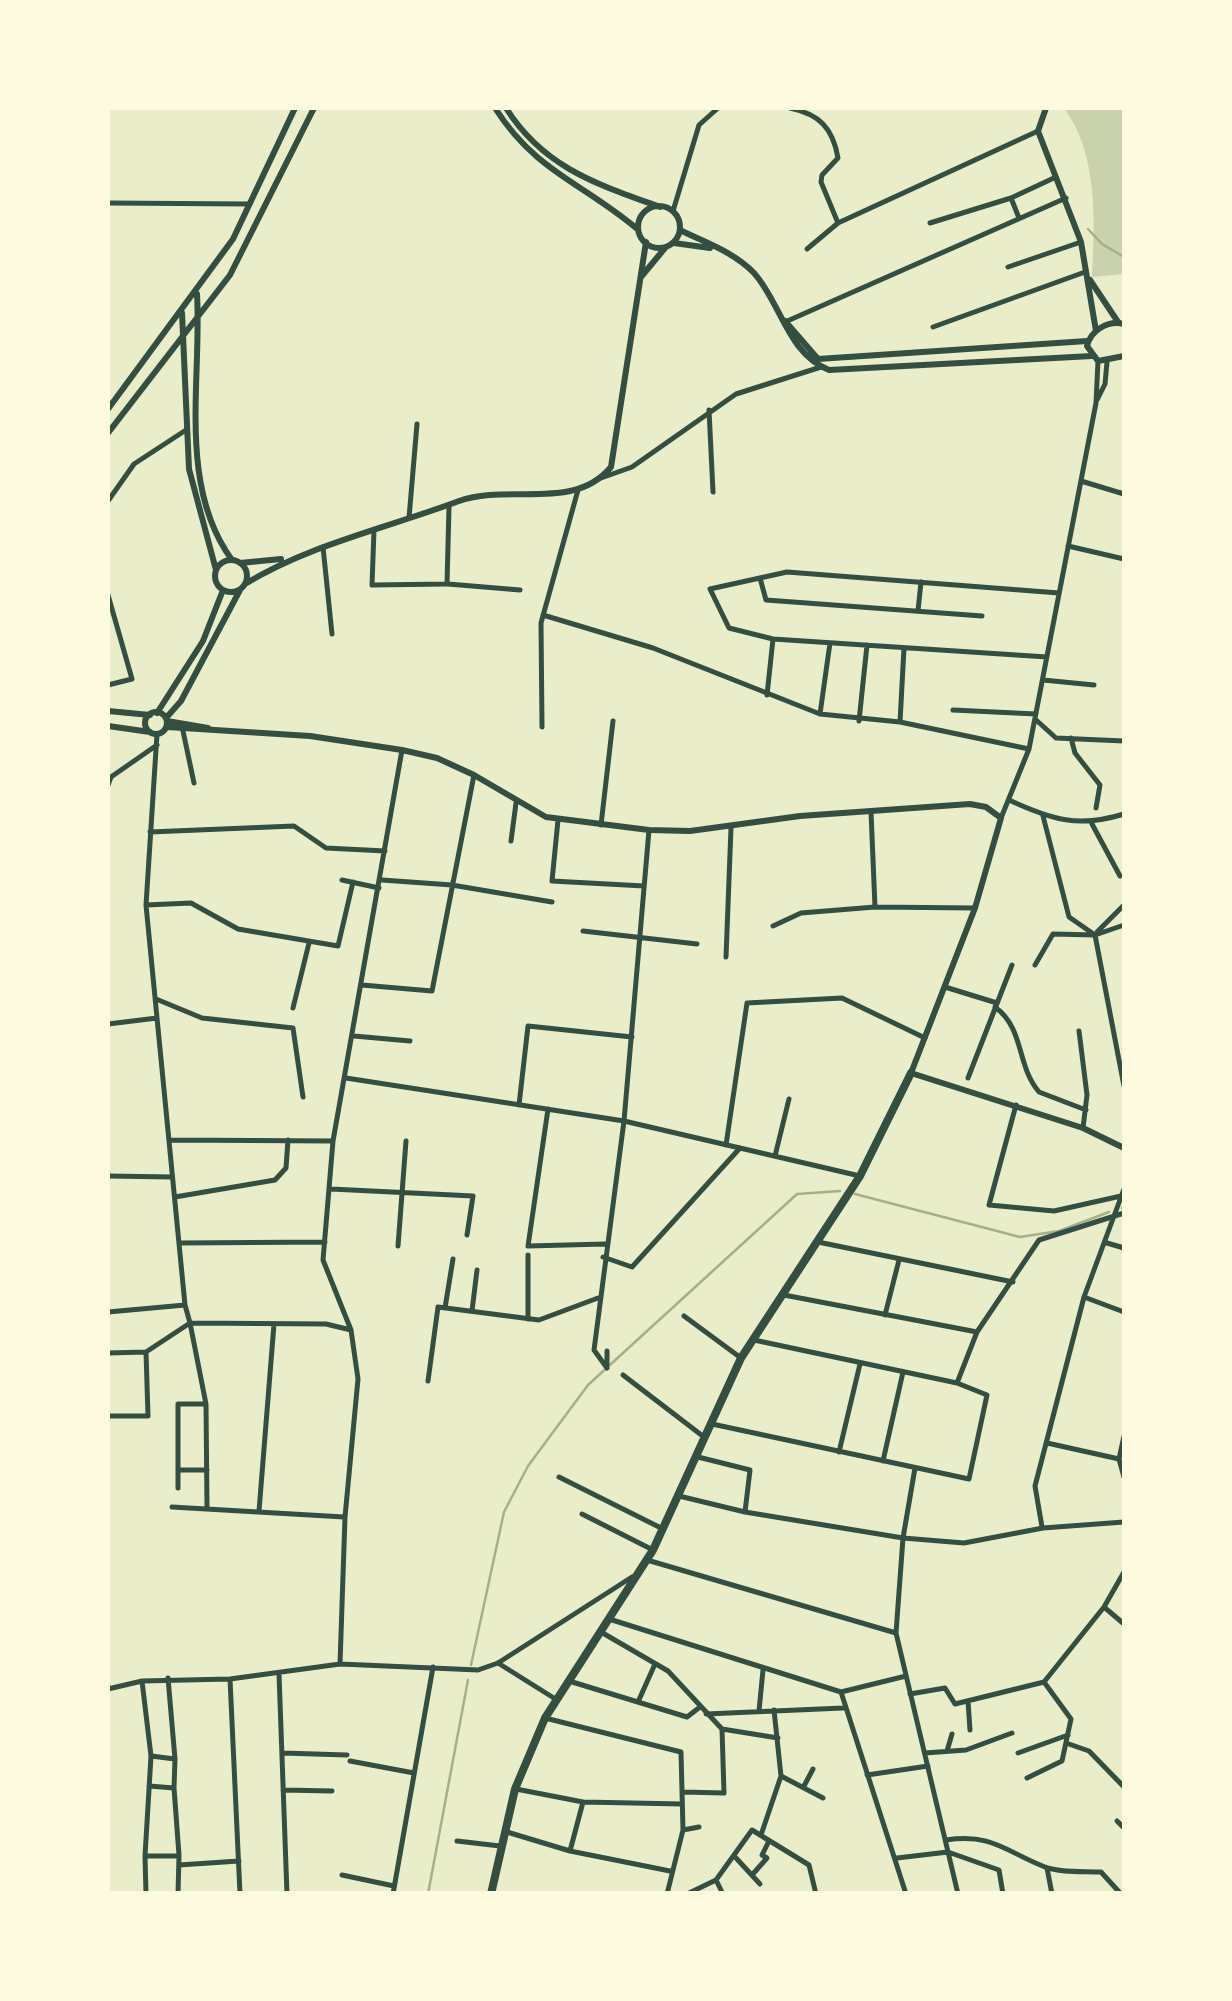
<!DOCTYPE html>
<html>
<head>
<meta charset="utf-8">
<style>
  body { margin:0 }
  #map { position:relative; width:1232px; height:2001px; overflow:hidden; background:#e9edc9; font-family:"Public Sans",sans-serif }
  canvas { display:block }
  .frame { position:absolute; inset:0; border:110px solid #fefae0; pointer-events:none }
</style>
</head>
<body>
<div id="map">
<canvas width="1232" height="2001"></canvas>
<div class="frame"></div>
</div>
<script>
const ctx = document.querySelector('canvas').getContext('2d');
ctx.lineJoin = 'round';
function paint(path, color) { ctx.fillStyle = color; ctx.fill(path, 'evenodd'); }
function stroke(path, color, width, dash) { ctx.strokeStyle = color; ctx.lineWidth = width; ctx.lineCap = dash ? 'butt' : 'round'; ctx.setLineDash(dash || []); ctx.stroke(path); }
paint(new Path2D(`
  M1064 108H1124V274L1092 277C1095 222 1098 153 1064 108Z`), '#cad2ad');
stroke(new Path2D(`
  M1088 229 1102 244 1124 257
  M855 1194 1020 1237 1059 1231 1109 1212
  M1122 1208H1124
  M471 1665 504 1512 528 1466 588 1385 797 1194 840 1191
  M428 1894 468 1680`), '#a3b18a', 2.5);
stroke(new Path2D(`
  M790 108C819 114 833 128 838 158L822 175 821 182 838 223
  M1011 198 1019 218
  M108 203 250 204
  M673 211 699 125 718 108
  M930 223 1011 198 1056 177
  M807 249 838 223 1038 131
  M1008 267 1081 242
  M785 322 1066 198
  M933 327 1085 272
  M1097 400 1105 384 1107 362
  M709 410 713 492
  M601 478 632 467 736 394 821 367
  M1081 481 1124 494
  M108 501 134 464 186 430
  M409 518 417 424
  M374 530 372 585 447 584 449 507
  M1068 546 1124 559
  M323 547 332 634
  M760 578 766 600 982 616
  M448 584 520 590
  M108 595 132 679 108 685
  M918 611 921 582
  M543 615 653 648 820 714 900 722 1029 749
  M1047 657 773 639 729 628 710 589 787 572 1059 593
  M1043 680 1094 685
  M767 695 773 639
  M953 710 1036 714
  M820 714 830 643
  M1035 719 1056 738 1124 741
  M859 721 867 645
  M900 722 904 648
  M542 727 541 623 578 490
  M183 731 194 783
  M157 734 146 905 185 1305 190 1323 326 1324 351 1330 358 1379 345 1517 340 1664
  M1071 738 1075 753 1100 785 1096 808
  M108 785 111 777 157 745
  M1009 800C1052 820 1079 828 1124 814
  M1043 816 1069 917 1095 935 1124 1086
  M1001 818 1029 749 1096 403 1098 361
  M558 820 552 881 644 886
  M1092 824 1120 876
  M601 825 613 721
  M150 832 294 826 326 848 385 851
  M511 841 516 803
  M342 880 379 888
  M382 880 452 885 552 902
  M146 905 191 903 238 929 338 946 353 882
  M875 907 975 908
  M773 926 801 913 875 907 871 812
  M583 931 697 944
  M1097 932 1124 905
  M726 957 731 828
  M1035 965 1053 934 1095 935 1124 925
  M362 985 432 991 474 775
  M945 987 997 1003
  M156 999 202 1018 293 1028 303 1097
  M995 1007C1025 1029 1016 1065 1039 1092L1086 1110
  M293 1008 309 943
  M108 1024 157 1018
  M1079 1031 1087 1095 1083 1128
  M354 1036 410 1041
  M346 1078 624 1121 860 1176
  M968 1078 1012 965
  M519 1105 528 1026 632 1037
  M1016 1105 989 1205 1054 1211 1121 1196
  M548 1109 528 1246 605 1244
  M169 1140 333 1141
  M726 1145 747 1003 842 998 925 1038
  M775 1156 789 1099
  M108 1176 172 1177
  M331 1189 473 1196 467 1235
  M175 1197 275 1180 286 1168 288 1140
  M818 1242 1013 1282
  M179 1243 325 1242
  M1107 1243 1124 1248
  M398 1246 406 1141
  M528 1255V1319
  M603 1257 632 1267 740 1148
  M784 1295 977 1332
  M1084 1297 1124 1312
  M445 1308 453 1259
  M472 1311 477 1270
  M108 1312 185 1305
  M885 1315 899 1260
  M684 1316 741 1358
  M351 1330 323 1260 333 1141 402 750
  M607 1351V1365
  M108 1353 146 1352
  M607 1368 594 1350 624 1121 649 830
  M623 1375 704 1437
  M428 1381 438 1307 539 1320 598 1298
  M957 1383 977 1332 1039 1240 1124 1213
  M108 1416H148L146 1352 190 1323 206 1404 207 1507
  M712 1424 969 1479 987 1395 957 1383 754 1340
  M1047 1443 1119 1459 1124 1436
  M839 1452 860 1364
  M698 1457 750 1470 745 1512
  M1119 1459 1124 1477
  M883 1461 903 1372
  M915 1468 903 1538 896 1633 958 1894
  M178 1470H207
  M559 1477 663 1529
  M178 1488V1404H206
  M679 1496 745 1512 903 1538 964 1543 1043 1528 1124 1522
  M172 1507 344 1517
  M259 1511 274 1324
  M582 1514 653 1550
  M1042 1527 1035 1486 1084 1297 1124 1189
  M647 1560 896 1633
  M1104 1607 1124 1624
  M609 1619 841 1692 906 1676
  M601 1632 668 1671 722 1729 724 1793 683 1792
  M498 1663 557 1700
  M279 1674 287 1894
  M168 1678 175 1759
  M230 1679 240 1894
  M142 1681 151 1756
  M569 1681 687 1717 700 1707
  M1044 1682 1104 1607 1124 1572
  M108 1689 142 1681 230 1679 340 1664 478 1670 498 1663 632 1577
  M841 1692 906 1894
  M910 1694 945 1688 955 1704 1044 1682 1071 1719 1062 1761 1027 1778
  M968 1701 970 1730
  M638 1702 655 1664
  M774 1710 781 1776
  M759 1711 763 1670
  M706 1714 843 1708
  M545 1718 681 1752 683 1830 667 1894
  M722 1729 778 1738
  M1066 1743 1089 1751 1124 1787
  M947 1751 952 1734
  M282 1753 347 1755
  M925 1753 966 1750 1012 1733
  M1018 1753 1068 1735
  M350 1761 414 1773
  M867 1775 928 1766
  M149 1786 174 1788 179 1855
  M804 1786 813 1769
  M516 1789 583 1802 682 1804
  M283 1790 332 1791
  M1117 1821 1124 1828
  M683 1830 699 1827
  M507 1832 570 1851 670 1871
  M761 1835 781 1776 823 1798
  M946 1840C993 1833 1006 1852 1045 1867 1061 1873 1084 1871 1101 1872L1121 1894
  M457 1841 500 1846
  M570 1851 583 1802
  M145 1856 151 1756 175 1759 174 1788
  M736 1858 760 1884
  M897 1858 948 1852 999 1870 1003 1894
  M179 1865 239 1861
  M1047 1868 1052 1894
  M342 1875 394 1886
  M752 1875 767 1858 762 1855 769 1841
  M716 1880 723 1894
  M146 1894 145 1856H179L178 1894
  M393 1894 433 1667
  M687 1894 716 1880 752 1830 809 1865 816 1894`), '#344e41', 5);
stroke(new Path2D(`
  M495 108C536 172 581 182 636 228
  M506 108C544 168 597 184 660 207
  M1046 108 1038 131 1081 242 1096 331
  M638 227a21 21 0 1 1 42 0a21 21 0 1 1-42 0Z
  M680 230C706 243 734 252 754 273 781 303 787 353 829 370L1092 356
  M674 243 710 248
  M641 277 665 248
  M1090 280 1118 322
  M197 294C202 380 177 485 232 560
  M182 313 189 469 216 570
  M785 321 818 359 1087 341
  M1124 324C1108 320 1091 330 1087 346L1098 361 1124 356
  M108 409 233 239 295 108
  M108 433 230 275 314 108
  M215 576a16 16 0 1 1 32 0a16 16 0 1 1-32 0Z
  M240 563 281 559
  M245 584C311 544 387 528 459 501 508 483 574 512 611 467L646 242
  M108 711 150 715
  M145 723a11 11 0 1 1 22 0a11 11 0 1 1-22 0Z
  M157 713 203 641 223 590
  M166 718 181 701 240 590
  M167 721 208 728
  M108 726 150 732
  M167 727 310 736 402 750 437 758 474 775 546 817 649 830 690 831 800 816 970 804 986 807 1001 818 975 908 911 1073 1083 1128 1124 1148`), '#344e41', 6);
stroke(new Path2D(`
  M491 1894 515 1789 545 1718 653 1550 741 1358 860 1176 911 1073`), '#344e41', 8);
</script>
</body>
</html>
